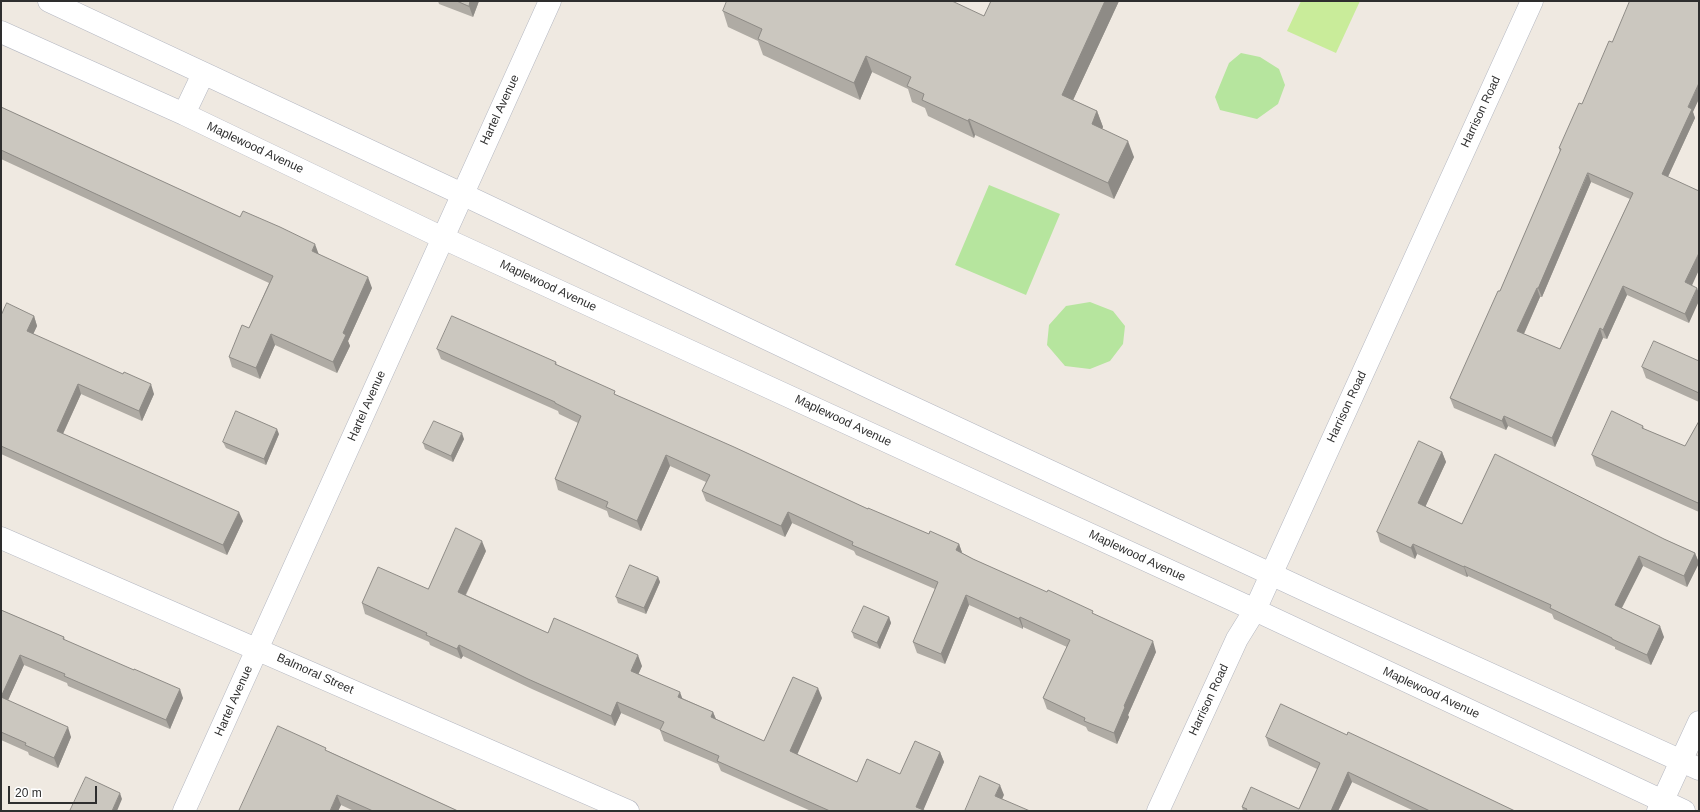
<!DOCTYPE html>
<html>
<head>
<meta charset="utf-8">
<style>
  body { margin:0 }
  #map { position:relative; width:1700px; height:812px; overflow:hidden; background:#efe9e1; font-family:Helvetica,sans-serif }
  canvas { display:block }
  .frame { position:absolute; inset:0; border:2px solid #2e2e2e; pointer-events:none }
  .scale { position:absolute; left:8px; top:786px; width:89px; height:18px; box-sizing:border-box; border:2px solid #2e2e2e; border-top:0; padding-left:5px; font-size:12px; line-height:14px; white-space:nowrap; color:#2e2e2e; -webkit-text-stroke:3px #fff; paint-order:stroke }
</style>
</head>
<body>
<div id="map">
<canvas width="1700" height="812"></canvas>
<div class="frame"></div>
<div class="scale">20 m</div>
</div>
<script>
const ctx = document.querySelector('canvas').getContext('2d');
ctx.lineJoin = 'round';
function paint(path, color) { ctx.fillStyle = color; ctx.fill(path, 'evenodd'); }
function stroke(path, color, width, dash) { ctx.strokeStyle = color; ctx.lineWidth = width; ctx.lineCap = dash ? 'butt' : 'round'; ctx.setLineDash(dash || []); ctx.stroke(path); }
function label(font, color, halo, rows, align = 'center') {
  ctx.font = font + ' Helvetica,sans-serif'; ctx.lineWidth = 3.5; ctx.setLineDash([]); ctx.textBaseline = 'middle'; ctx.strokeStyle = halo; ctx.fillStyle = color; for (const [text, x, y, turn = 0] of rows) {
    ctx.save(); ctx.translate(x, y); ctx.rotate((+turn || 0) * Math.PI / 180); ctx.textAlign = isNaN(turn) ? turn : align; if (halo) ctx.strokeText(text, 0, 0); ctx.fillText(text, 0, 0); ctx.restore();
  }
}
paint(new Path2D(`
  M1241 53 1260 57 1279 69 1285 85 1278 104 1257 119 1220 110 1215 97 1229 63Z
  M989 185 1060 214 1026 295 955 265Z
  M1090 302 1113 311 1125 326 1123 344 1110 361 1090 369 1065 366 1047 345 1049 325 1066 306Z`), '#b6e59e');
paint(new Path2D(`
  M1301 1H1360L1336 53 1287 31Z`), '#c9ec9a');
const street = new Path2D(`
  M1 538 628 811
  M184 811 550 1
  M1658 811 1699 722`);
const secondary = new Path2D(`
  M49 1 462 194 873 389 1318 596 1699 769
  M1 32 184 114 443 238 1255 610 1684 811
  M184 114 203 74
  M1158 811 1237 639 1255 610 1532 1`);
stroke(street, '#b4b7c1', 23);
stroke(secondary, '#b4b7c1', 23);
stroke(street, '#fff', 22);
stroke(secondary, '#fff', 22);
paint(new Path2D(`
  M438 1H479L473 17 439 4Z
  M991 1H1119L1073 100 1097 111 1103 127 1102 129 1134 157 1114 199 975 135 974 138 928 116 925 108 912 102 908 89 872 72 860 100 763 55 758 41 728 27 723 11 984 16Z
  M1582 104 1693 112 1695 118 1668 177 1692 285 1689 323 1627 295 1607 339 1603 338 1555 447 1508 426 1506 430 1454 408 1450 398 1500 291 1560 152 1559 148ZM1591 182 1630 199 1560 349 1524 334 1540 297H1542Z
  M1 107 318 254 372 288 348 341 350 346 337 373 275 345 260 379 232 367 229 357 249 328 269 283 1 159Z
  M1 316H34L37 326 33 334 154 394 142 421 81 394 63 434 243 521 227 555 1 454Z
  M437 349 556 362 557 365 616 395 868 509 929 534 959 544 962 553 973 559 1094 614 1156 652 1128 715 1129 717 1117 744 1088 731 1086 727 1047 709 1043 698 1067 647 1023 627V629L969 605 945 664 917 653 913 642 935 589 856 555 854 551 792 523 785 537 706 501 702 491 706 482 670 466 641 531 609 517 607 511 558 490 555 479 578 423 559 414 558 411 441 359Z
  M1699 361V402L1646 378 1642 367Z
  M1699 421V512L1596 466 1592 455 1643 426 1644 429 1685 446Z
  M279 434 266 465 226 448 223 442Z
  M464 439 453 462 425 449 423 443Z
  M1442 452 1446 462 1425 507 1462 524 1664 539 1695 553 1699 563 1687 587 1643 566 1622 608 1664 637 1651 665 1615 649V647L1554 619 1552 614 1468 576 1467 577 1417 554 1415 559 1380 542 1377 532Z
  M486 551 466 595 548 633 642 666 638 674 682 698 713 712 716 719 764 741 822 698 797 754 857 782 900 774 940 752 944 762 923 810 926 811H811L721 771 718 764 664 741 660 730 621 713 615 726 532 689 463 656 461 659 430 645 429 642 365 614 362 603 428 589Z
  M658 577 660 582 646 614 618 603 616 597Z
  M1 610 64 637 65 640 183 698 170 729 68 686 67 683 24 665 8 700 71 737 58 768 29 755 28 752 1 740Z
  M889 617 891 623 880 649 854 638 852 632Z
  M1347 735 1515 811H1414L1352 782 1338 811H1243L1242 807 1299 809 1317 769 1269 746 1266 737Z
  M328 751 458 811H354L341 805 338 811Z`), '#afaba4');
paint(new Path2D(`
  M470 1H479L473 17 469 6Z
  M1105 1H1119L1068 111 1062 95Z
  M866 56 872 72 860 100 854 83Z
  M1699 83V99L1693 112 1695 118 1665 183 1662 174 1688 107Z
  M1097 111 1103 127 1097 140 1092 124Z
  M969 119 975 135 974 138 968 121Z
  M1128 141 1134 157 1114 199 1108 183Z
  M1588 173 1591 182 1542 297 1538 288Z
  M315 244 319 255 312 251Z
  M1699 253V270L1689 292 1685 282Z
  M368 277 372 288 348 341 350 346 337 373 333 362 343 333Z
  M1623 286 1627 295 1607 339 1603 330Z
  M1537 288 1540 297 1521 340 1517 331Z
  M1697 288 1699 293V301L1689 323 1685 314Z
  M34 316 37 326 30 341 27 331Z
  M1600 328 1603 338 1555 447 1552 438Z
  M271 334 275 345 260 379 256 368Z
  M78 384 81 394 60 440 57 431Z
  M151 384 154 394 142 421 139 411Z
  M1504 416 1508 426 1506 430 1502 421Z
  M277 429 279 434 266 465 264 459Z
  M462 433 464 439 453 462 451 456Z
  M1442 452 1446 462 1422 514 1418 503Z
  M666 455 670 466 641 531 637 521Z
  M239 512 243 521 227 555 223 545Z
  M788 512 792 523 785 537 781 526Z
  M482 541 486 551 462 602 458 592Z
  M959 544 963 555 956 550Z
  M1413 544 1417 554 1415 559 1411 548Z
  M1695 553 1699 563 1687 587 1684 576Z
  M1639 556 1643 566 1618 615 1615 605Z
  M1464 566 1468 576 1467 577 1464 567Z
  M658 577 660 582 646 614 644 608Z
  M966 595 969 605 945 664 941 654Z
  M889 617 891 623 880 649 877 643Z
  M1020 617 1023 627V629L1019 619Z
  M1660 626 1664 637 1651 665 1647 655Z
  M1153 641 1156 652 1128 715 1129 717 1117 744 1114 733 1124 706Z
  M459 645 463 656 461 659 457 649Z
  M20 655 24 665 5 707 1 697Z
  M638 655 642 666 635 682 631 671Z
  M818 688 822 698 794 762 790 751Z
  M180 689 183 698 170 729 166 720Z
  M680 692 684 703 678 697Z
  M617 702 621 713 615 726 611 716Z
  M713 712 717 722 711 717Z
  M68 727 71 737 58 768 54 758Z
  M940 752 944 762 923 811 916 807Z
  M1348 772 1352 782 1338 811H1331Z
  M1000 785 1004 795 999 806 995 796Z
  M120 793 122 799 117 811H112Z
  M337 795 341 805 338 811H330Z`), '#8e8b86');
const building = new Path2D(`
  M457 1H470L469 6Z
  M727 1H952L984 16 991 1H1105L1062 95 1097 111 1092 124 1128 141 1108 183 969 119 968 121 922 100 924 94 907 86 911 77 866 56 854 83 758 39 762 29 723 11Z
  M1630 1H1699V83L1688 107 1692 109 1662 174 1699 191V253L1685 282 1697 288 1685 314 1623 286 1603 330 1600 328 1552 438 1504 416 1502 421 1450 398 1498 291H1500L1561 149 1559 148 1579 103 1582 104 1609 41 1612 42ZM1588 173 1633 193 1560 349 1517 331 1537 288H1538Z
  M1 107 240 217 243 211 280 227 315 244 312 251 368 277 343 333 346 335 333 362 271 334 256 368 229 357 242 325 249 328 273 276 1 150Z
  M7 303 34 316 27 331 123 374 124 372 151 384 139 411 78 384 57 431 239 512 223 545 1 446V316Z
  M452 316 556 362 555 364 615 391 614 394 734 447 868 509V508L929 534 930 531 959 544 956 550 973 559 1047 592 1048 590 1093 611 1092 613 1153 641 1124 706 1125 707 1114 733 1084 721 1085 718 1043 698 1070 640 1020 617 1019 619 966 595 941 654 913 642 938 582 852 545 853 542 788 512 781 526 702 491 710 475 666 455 637 521 606 507 608 502 555 479 581 416 555 403V402L437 349Z
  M1654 341 1699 361V393L1642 367Z
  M236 411 277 429 264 459 223 442Z
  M1612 411 1643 426 1642 428 1685 446 1699 421V501L1698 503 1592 455Z
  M434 421 462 433 451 456 423 443Z
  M1419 441 1442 452 1418 503 1462 524 1495 454 1664 539 1695 553 1684 576 1639 556 1615 605 1660 626 1647 655 1612 639V638L1550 608 1551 605 1464 566V567L1413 544 1411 548 1377 532Z
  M456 528 482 541 458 592 548 633 554 618 638 655 631 671 680 692 678 697 713 712 711 717 764 741 793 677 818 688 790 751 857 782 867 759 900 774 915 741 940 752 916 807 926 811H830L717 761 719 756 660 730 664 722 617 702 611 716 528 679 459 645 457 649 426 635 427 633 362 603 378 567 428 589Z
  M630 565 658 577 644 608 616 597Z
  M864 606 889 617 877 643 852 632Z
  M1 610 64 637 63 639 134 670V669L180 689 166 720 64 676 65 674 20 655 1 697 68 727 54 758 25 745 26 743 1 732Z
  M1281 704 1347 735 1348 732 1410 761 1515 811H1430L1348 772 1331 811H1246L1247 809 1242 807 1251 787 1299 809 1320 763 1266 737Z
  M278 726 326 748 325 750 458 811H373L337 795 330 811H239Z
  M980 776 1000 785 995 796 1030 811H965Z
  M86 777 120 793 112 811H70Z`);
paint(building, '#cbc7bf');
stroke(building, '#8e8b86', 1);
label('12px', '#2e2e2e', '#fff', [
  ["Hartel Avenue",500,110,-65],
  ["Harrison Road",1481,112,-65],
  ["Maplewood Avenue",255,148,25],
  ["Maplewood Avenue",548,286,25],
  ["Hartel Avenue",367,406,-66],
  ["Harrison Road",1347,407,-65],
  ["Maplewood Avenue",843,421,25],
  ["Maplewood Avenue",1137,556,25],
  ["Balmoral Street",315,674,24],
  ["Maplewood Avenue",1431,693,25],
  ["Harrison Road",1209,700,-65],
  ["Hartel Avenue",234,701,-66]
]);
</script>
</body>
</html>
